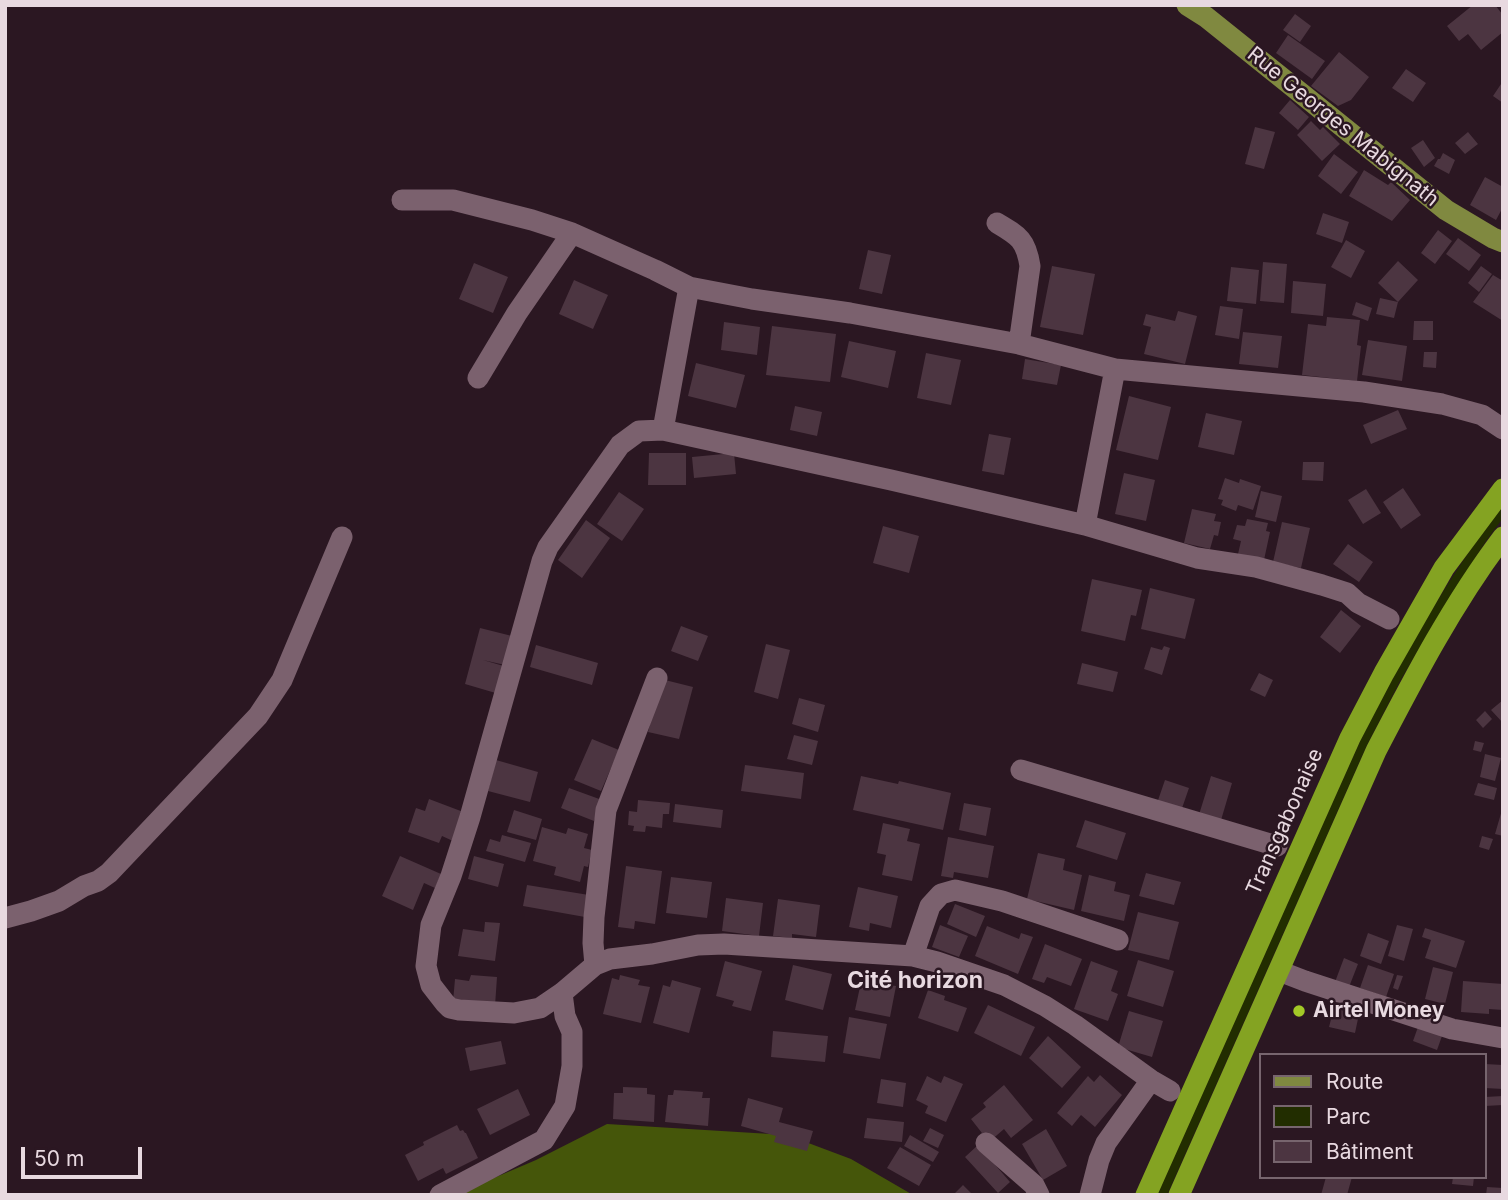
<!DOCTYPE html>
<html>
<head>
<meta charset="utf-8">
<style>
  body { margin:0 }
  #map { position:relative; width:1508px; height:1200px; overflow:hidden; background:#2b1722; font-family:Inter,sans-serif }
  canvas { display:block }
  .frame { position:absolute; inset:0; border:7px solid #e8d9e0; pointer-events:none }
  .legend { position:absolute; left:1259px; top:1053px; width:228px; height:126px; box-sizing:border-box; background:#2b1722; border:2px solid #77656e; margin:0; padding:9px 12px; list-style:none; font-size:21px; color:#e8d9e0 }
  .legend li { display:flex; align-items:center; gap:14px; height:35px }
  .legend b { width:35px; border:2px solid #77656e }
  .scale { position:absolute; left:21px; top:1147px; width:121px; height:32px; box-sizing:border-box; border:4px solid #e8d9e0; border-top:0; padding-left:9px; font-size:21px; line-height:24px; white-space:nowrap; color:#e8d9e0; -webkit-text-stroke:5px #2b1722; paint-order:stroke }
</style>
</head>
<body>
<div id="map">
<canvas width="1508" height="1200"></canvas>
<div class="frame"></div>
<ul class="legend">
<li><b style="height:9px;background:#808940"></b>Route</li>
<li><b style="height:19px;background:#222d00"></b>Parc</li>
<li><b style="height:19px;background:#4c3541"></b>Bâtiment</li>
</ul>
<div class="scale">50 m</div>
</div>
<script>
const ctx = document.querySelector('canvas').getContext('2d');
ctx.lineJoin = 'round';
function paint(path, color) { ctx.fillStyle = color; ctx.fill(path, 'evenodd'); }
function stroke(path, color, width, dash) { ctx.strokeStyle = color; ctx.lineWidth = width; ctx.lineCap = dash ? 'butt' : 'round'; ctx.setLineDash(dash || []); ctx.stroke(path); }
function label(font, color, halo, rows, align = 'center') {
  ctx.font = font + ' Inter,sans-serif'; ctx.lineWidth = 5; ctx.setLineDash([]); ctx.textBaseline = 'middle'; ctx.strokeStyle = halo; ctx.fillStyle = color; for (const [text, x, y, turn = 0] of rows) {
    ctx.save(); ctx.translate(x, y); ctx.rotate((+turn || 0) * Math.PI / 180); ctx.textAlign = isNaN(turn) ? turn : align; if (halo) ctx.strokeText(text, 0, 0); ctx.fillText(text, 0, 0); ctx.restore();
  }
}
paint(new Path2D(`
  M1503 504V518L1486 541 1431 628 1400 681 1367 745 1167 1195H1157L1360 741C1402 658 1447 579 1503 504Z`), '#222d00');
paint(new Path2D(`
  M607 1124 787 1135 851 1159 913 1195H454L536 1160Z`), '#45560a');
paint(new Path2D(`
  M1473 5H1495L1503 15V32L1481 50 1468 34 1459 41 1447 26Z
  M1295 14 1311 26 1300 42 1283 30Z
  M1288 35 1325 61 1312 79 1276 53Z
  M1339 52 1369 77 1351 100 1338 106 1311 86Z
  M1406 69 1426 83 1413 102 1392 88Z
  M1503 81V103L1493 96Z
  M1290 100 1309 117 1298 130 1279 113Z
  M1311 121 1320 130 1323 127 1340 144 1322 161 1297 135Z
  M1255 127 1275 132 1264 169 1245 164Z
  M1468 132 1478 144 1465 154 1455 143Z
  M1423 140 1435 158 1424 167 1411 148Z
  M1443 153 1455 160 1449 174 1434 166 1438 159H1440Z
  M1334 154 1358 172 1341 194 1318 176Z
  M1364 170 1388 185 1391 182 1410 200 1392 221 1349 196Z
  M1485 177 1503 187V207L1496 220 1470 205Z
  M1323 213 1349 222 1342 243 1316 234Z
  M1438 230 1452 241 1435 264 1421 253Z
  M1458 238 1481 255 1469 271 1446 254Z
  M1346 240 1365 251 1351 278 1331 267Z
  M868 250 891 255 882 294 859 289Z
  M1398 261 1418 280 1398 302 1394 318 1376 314 1380 298 1398 302 1378 283Z
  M1263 262 1287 264 1284 303 1260 301Z
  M474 263 508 277 493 313 459 299Z
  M1052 266 1095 274 1083 335 1040 327Z
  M1481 266 1492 274 1479 292 1468 283Z
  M1231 267 1259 270 1256 304 1227 301Z
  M1493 275 1503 281V321L1473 302Z
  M574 280 608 295 593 329 559 314Z
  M1293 281 1326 284 1323 316 1291 313Z
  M1356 302 1372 308 1368 321 1352 315Z
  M1220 306 1243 309 1239 339 1215 335Z
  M1178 311 1197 316 1185 364 1144 354 1151 327 1143 325 1146 314 1175 321Z
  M1327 317 1360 320 1357 345 1361 346 1357 381 1302 375 1308 324 1326 326Z
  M1414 321H1433V340H1413Z
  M724 322 760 327 757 355 721 350Z
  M772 326 836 334 830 382 766 375Z
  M1243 332 1282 336 1278 368 1239 364Z
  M1368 340 1407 346 1402 381 1362 375Z
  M849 341 896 351 888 388 841 377Z
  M1424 352H1437L1436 368 1423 367Z
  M926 353 961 360 951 405 917 398Z
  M1025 359 1061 365 1057 385 1022 379Z
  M696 363 745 375 736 408 688 396Z
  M1129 396 1171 407 1158 460 1116 450Z
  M795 406 822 412 817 436 790 430Z
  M1398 410 1407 429 1371 444 1363 425Z
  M1206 413 1242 421 1234 455 1198 447Z
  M989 434 1011 438 1004 475 982 471Z
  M649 453H686V485H648Z
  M734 453 736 474 694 478 692 457Z
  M1303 462H1324L1323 481 1302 480Z
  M1124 473 1155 480 1146 521 1115 514Z
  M1225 478 1239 483 1240 479 1261 486 1253 510 1238 505 1236 511 1221 505 1223 500 1218 499Z
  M1403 488 1421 515 1401 529 1383 502Z
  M1366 489 1381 513 1363 524 1348 500Z
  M1261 491 1282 496 1276 522 1255 517Z
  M619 492 644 509 622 541 597 524Z
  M1192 509 1216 514 1214 521 1221 522 1218 536 1214 535 1210 549 1184 543Z
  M1247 519 1268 523 1266 531 1270 532 1264 560 1238 554 1241 541 1233 539 1237 525 1245 526Z
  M586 520 610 538 582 578 558 560Z
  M1282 522 1310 528 1301 568 1273 562Z
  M883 526 919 536 909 573 873 563Z
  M1348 544 1373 562 1359 582 1333 564Z
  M1092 579 1142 590 1136 616 1131 615 1125 641 1081 631Z
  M1150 588 1195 599 1185 639 1141 629Z
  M1341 610 1361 626 1340 653 1320 637Z
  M681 626 708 636 698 661 671 651Z
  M480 628 512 636 505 665 483 660 507 667 499 694 465 684Z
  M766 644 790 650 778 699 754 692Z
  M536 645 598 663 592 685 530 667Z
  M1164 646 1170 648 1162 675 1144 669 1151 647 1162 650Z
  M1082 663 1118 672 1113 692 1077 684Z
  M1259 673 1273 680 1265 697 1250 690Z
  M661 679 693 687 679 739 648 732Z
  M799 698 825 705 818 732 792 724Z
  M1503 700V723L1491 710Z
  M1485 711 1492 719 1483 728 1476 720Z
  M794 735 818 741 812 765 787 759Z
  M592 739 619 750 601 791 574 780Z
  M1475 741 1484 743 1481 752 1473 750Z
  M1485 754 1501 758 1495 781 1480 777Z
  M496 760 538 772 530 802 488 791Z
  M745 765 804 773 801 799 741 791Z
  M861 776 898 784 899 781 951 793 943 830 853 810Z
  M1211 776 1232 783 1219 827 1197 821Z
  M1165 780 1189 788 1180 814 1156 806Z
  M1478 783 1497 788 1494 800 1474 795Z
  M569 788 602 800 594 821 561 808Z
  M429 799 466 813 453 841 442 836 439 843 408 832 416 808 425 811Z
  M638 800 670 803 669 814H663L662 828 646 826 645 832 633 831 634 826 628 825 629 811 637 812Z
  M964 803 991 808 986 836 959 830Z
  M675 804 723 810 721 828 673 822Z
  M514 810 542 819 536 840 507 832Z
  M1502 810 1503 811V836L1495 834Z
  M1085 820 1126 833 1117 860 1076 847Z
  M883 823 910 829 907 841 920 844 912 881 882 875 886 855 877 853Z
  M542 827 566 834 568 828 588 834 584 848 592 850 588 867 584 866 580 882 554 875 556 867 533 861Z
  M502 835 531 843 525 862 486 851 490 839 500 842Z
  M1482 836 1493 839 1489 850 1479 847Z
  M948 837 994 846 988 878 954 872 953 878 941 876Z
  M1038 853 1065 859 1063 870 1082 875 1074 910 1027 899Z
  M400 856 441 874 435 888 424 883 413 910 382 896Z
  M474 856 504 864 498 887 468 879Z
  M626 866 662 871 655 924 635 921 634 929 618 927Z
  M1146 873 1181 882 1174 905 1139 896Z
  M1089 875 1116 882 1114 891 1130 895 1124 921 1081 911Z
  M671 877 712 882 707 918 666 913Z
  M527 885 589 895 585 917 523 906Z
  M858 887 898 896 891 928 870 923 869 931 849 927Z
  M726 898 763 903 759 936 722 931Z
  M778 899 820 905 816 937 792 934V938L773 936Z
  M955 904 985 916 976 937 947 924Z
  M1138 912 1179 922 1169 960 1128 950Z
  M485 922 500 923 495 961 458 956 463 929 484 932Z
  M940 925 968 936 959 957 932 947Z
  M1397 925 1413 929 1404 961 1388 956Z
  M987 926 1019 939 1021 933 1033 937 1018 974 975 956Z
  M1425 928 1465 941 1456 968 1425 958 1431 940 1422 937Z
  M1368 933 1389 941 1381 964 1360 956Z
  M1045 944 1082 959 1071 986 1047 977 1044 983 1032 979Z
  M1344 958 1358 964 1349 987 1335 982Z
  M1138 960 1174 971 1163 1007 1127 996Z
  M725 961 762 971 751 1011 732 1006 734 1001 716 996Z
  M1091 961 1118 971 1111 991 1118 994 1108 1021 1074 1009Z
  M793 965 832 974 823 1010 785 1000Z
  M1368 965 1394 974 1386 997 1360 988Z
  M1433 967 1453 972 1445 1004 1425 999Z
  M863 973 884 977 883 984 896 986 890 1017 855 1010Z
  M471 975 497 977 495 1006 453 1002 455 979 469 981Z
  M620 975 640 980 638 985 650 987 641 1023 603 1014 612 978 619 980Z
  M1397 975 1403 976 1398 990 1393 988Z
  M672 980 701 988 689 1033 653 1023 663 985 670 987Z
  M1463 981 1503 984V1010L1489 1009V1014L1461 1012Z
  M928 990 945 996 944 1000 967 1008 958 1032 918 1018Z
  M988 1005 1035 1027 1021 1056 974 1033Z
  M1334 1008 1359 1014 1355 1033 1329 1027Z
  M1129 1011 1163 1021 1152 1057 1118 1047Z
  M849 1017 887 1024 880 1059 843 1053Z
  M1418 1027 1442 1036 1437 1050 1413 1041Z
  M773 1031 828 1036 825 1062 771 1057Z
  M1048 1036 1081 1067 1062 1088 1029 1058Z
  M501 1041 506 1064 470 1071 465 1048Z
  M1485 1064 1503 1065V1089L1485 1088Z
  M1100 1075 1122 1095 1095 1127 1081 1115 1072 1126 1057 1113 1088 1076 1094 1082Z
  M927 1076 941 1083 944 1076 963 1084 946 1122 925 1113 928 1106 916 1100Z
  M881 1079 906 1083 903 1107 877 1103Z
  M1004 1085 1033 1120 1011 1138 1004 1129 989 1142 971 1119 986 1107 983 1103Z
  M623 1087 647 1088V1094L655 1095 654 1122 613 1119 614 1093H623Z
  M518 1089 530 1115 490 1135 477 1109Z
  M674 1090 703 1092 702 1098H710L708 1126 665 1122 668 1095H673Z
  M1503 1096V1105L1485 1106V1097Z
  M748 1098 783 1108 779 1122 813 1131 807 1151 774 1142 776 1136 741 1126Z
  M867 1118 904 1122 902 1142 864 1138Z
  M457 1125 460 1131 463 1130 465 1133H466L478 1158 446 1174 443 1168 418 1181 405 1155 424 1145 423 1142Z
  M930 1128 944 1135 938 1148 923 1141Z
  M1046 1129 1067 1166 1043 1180 1022 1144Z
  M910 1135 939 1152 933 1162 904 1146Z
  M978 1145 1010 1182 998 1193 965 1157Z
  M900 1147 931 1165 919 1186 887 1168Z
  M1326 1177H1352L1347 1195H1321Z
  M1453 1177H1474L1473 1186 1452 1184Z
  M963 1185 973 1195H953Z
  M1487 1187 1503 1188V1195H1486Z`), '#4c3541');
stroke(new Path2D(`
  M402 200H453L532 220 572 233 655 270 689 287 752 299 850 313 1019 344 1115 369 1364 392 1442 404 1482 415 1503 429
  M997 223C1019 236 1026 240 1030 266L1019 344
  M478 378 517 313 572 233
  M663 430 689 287
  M1085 525 1115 369
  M1021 770 1277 846
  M5 918 31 911 59 901 84 886 98 881 109 873 258 716 282 680 342 537
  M913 956 930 906 941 894 955 890 1002 901 1118 940
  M595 965 593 943 594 917 606 810 657 678
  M1279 971 1305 981 1452 1029 1503 1038
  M1170 1091 1151 1080 1075 1025 1045 1006 1004 985 937 962 913 956 724 944 698 945 652 954 610 959 595 965 562 993 540 1008 514 1013 459 1010 450 1008 445 1003 431 985 426 966 431 925 451 876 470 817 542 561 548 547 620 445 639 431 663 430 891 480 1085 525 1197 558 1256 567 1322 585 1347 593 1358 603 1389 619
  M986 1143 1034 1185 1039 1195
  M440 1195 544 1140 565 1106 572 1066V1032L565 1016 562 993
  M1090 1195 1099 1160 1106 1143 1151 1080`), '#7b616e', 21);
stroke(new Path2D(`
  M1187 5 1206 17 1307 98 1446 210 1493 238 1503 242`), '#808940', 21);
stroke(new Path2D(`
  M1146 1195 1350 738 1384 673 1444 568 1503 489
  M1179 1195 1376 751C1414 678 1453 603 1503 537`), '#84a322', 21);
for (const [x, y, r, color] of [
  [1299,1011,7,"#a3c927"]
]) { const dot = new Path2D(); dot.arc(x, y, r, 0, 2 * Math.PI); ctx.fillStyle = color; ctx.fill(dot); stroke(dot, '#2b1722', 2.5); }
label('21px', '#e8d9e0', '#2b1722', [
  ["Rue Georges Mabignath",1343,127,39],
  ["Transgabonaise",1285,822,-66]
]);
label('bold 21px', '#e8d9e0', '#2b1722', [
  ["Airtel Money",1313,1011]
], 'left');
label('bold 23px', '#e8d9e0', '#2b1722', [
  ["Cité horizon",915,981]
]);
</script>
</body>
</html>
